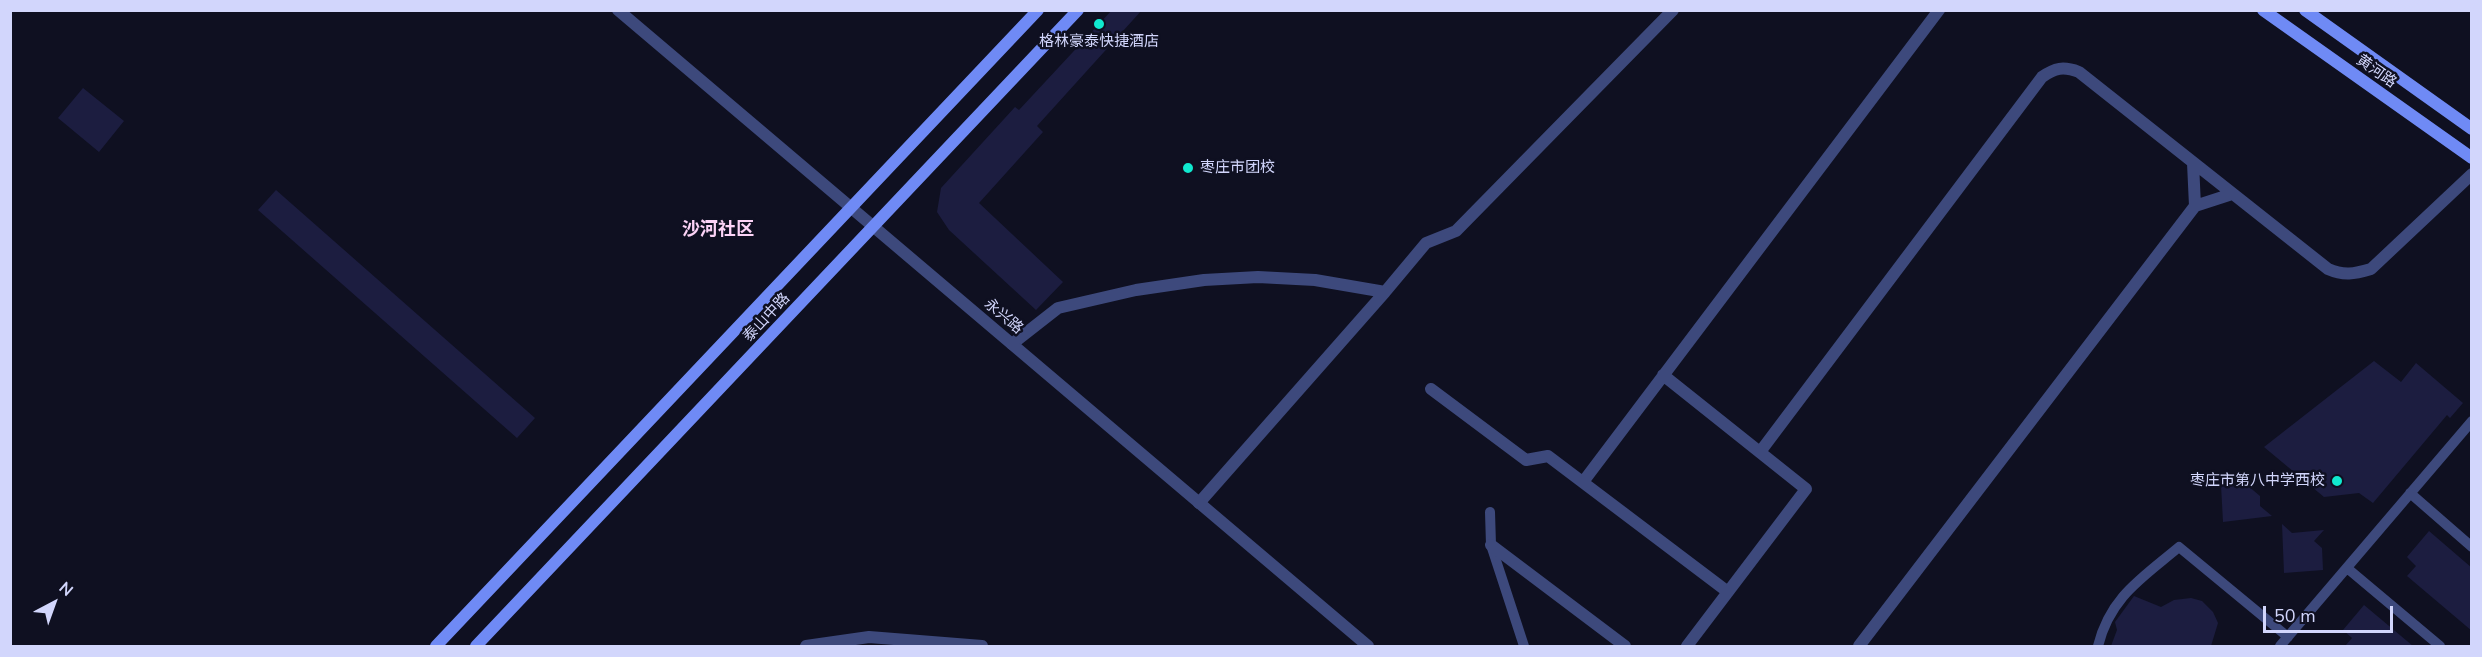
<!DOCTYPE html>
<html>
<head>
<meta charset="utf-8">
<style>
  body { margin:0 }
  #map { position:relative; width:2482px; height:657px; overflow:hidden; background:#0f1021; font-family:"Nunito Sans",sans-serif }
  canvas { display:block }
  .frame { position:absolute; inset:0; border:12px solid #d2d6fc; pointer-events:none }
  .north { position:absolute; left:24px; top:573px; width:60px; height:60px; -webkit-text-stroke:4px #0f1021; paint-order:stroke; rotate:41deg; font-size:16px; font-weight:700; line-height:24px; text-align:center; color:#d2d6fc }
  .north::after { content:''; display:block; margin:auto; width:21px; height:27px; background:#d2d6fc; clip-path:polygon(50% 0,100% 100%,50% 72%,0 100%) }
  .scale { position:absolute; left:2263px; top:606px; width:130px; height:27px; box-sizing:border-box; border:3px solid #d2d6fc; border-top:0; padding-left:8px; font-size:18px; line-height:21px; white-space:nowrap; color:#d2d6fc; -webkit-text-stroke:4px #0f1021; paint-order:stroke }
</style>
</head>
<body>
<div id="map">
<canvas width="2482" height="657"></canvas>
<div class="frame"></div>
<div class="north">N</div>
<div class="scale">50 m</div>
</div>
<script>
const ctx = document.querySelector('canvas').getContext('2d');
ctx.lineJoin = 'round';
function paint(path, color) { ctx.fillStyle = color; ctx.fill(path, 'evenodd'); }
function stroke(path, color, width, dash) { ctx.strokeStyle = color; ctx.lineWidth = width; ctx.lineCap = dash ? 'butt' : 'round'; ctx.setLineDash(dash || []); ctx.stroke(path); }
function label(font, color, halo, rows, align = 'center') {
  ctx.font = font + ' "Nunito Sans","Noto Sans SC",sans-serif'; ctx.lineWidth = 5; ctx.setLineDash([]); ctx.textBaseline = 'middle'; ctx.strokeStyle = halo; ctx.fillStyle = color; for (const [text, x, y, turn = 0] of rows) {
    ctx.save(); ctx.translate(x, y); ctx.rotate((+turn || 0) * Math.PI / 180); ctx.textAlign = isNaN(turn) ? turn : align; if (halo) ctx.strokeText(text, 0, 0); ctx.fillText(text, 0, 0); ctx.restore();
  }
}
paint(new Path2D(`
  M1112 10H1142L1037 126 1043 132 979 203 1063 282 1036 310 949 230 937 212 941 188 1015 107 1019 110Z
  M83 88 124 121 99 152 58 118Z
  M276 190 535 418 517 438 258 210Z
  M2374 361 2401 382 2416 363 2463 403 2450 418 2447 415 2373 503 2359 493 2324 497 2264 447Z
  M2241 480 2260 496V506L2272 516 2223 522 2221 485Z
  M2282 524 2292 533 2324 530 2314 541 2322 548 2323 570 2284 573Z
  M2429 531 2472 568V631L2407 576 2416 566 2407 557Z
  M2134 596 2161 607 2174 600 2191 598 2202 601 2213 612 2218 623 2211 646H2111L2117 630 2115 622Z
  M2364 605 2413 646H2345L2352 638 2343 630Z`), '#1c1d40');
stroke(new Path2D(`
  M2410 493 2472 547
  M1490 512 1491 545 1524 646
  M2347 568 2440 646
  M2098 646C2110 597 2142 578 2179 547L2288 637
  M2280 646 2472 421`), '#3d497c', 10);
stroke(new Path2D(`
  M2193 163 2195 206 2232 194
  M1385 292 1426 243 1456 231 1673 10
  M1012 344 1058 308 1136 290 1204 280 1258 277 1315 280 1385 292 1199 503
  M1663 375 1806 489 1687 646
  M1431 389 1526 460 1548 456 1728 592
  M1760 452 2042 77C2055 68 2063 66 2079 72L2328 269C2344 276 2354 274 2371 269L2472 174
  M1583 482 1939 10
  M1491 545 1625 646
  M806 646 869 637 982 646
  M1859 646 2195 206`), '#3d497c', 12);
stroke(new Path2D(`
  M618 10 1368 646`), '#3d497c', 12);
stroke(new Path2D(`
  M2263 10 2472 158
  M2305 10 2472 129
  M436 646 1038 10
  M476 646 1078 10`), '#6f8af5', 12);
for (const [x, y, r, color] of [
  [1099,24,6,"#10e9cf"],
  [1188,168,6,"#10e9cf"],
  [2337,481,6,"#10e9cf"]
]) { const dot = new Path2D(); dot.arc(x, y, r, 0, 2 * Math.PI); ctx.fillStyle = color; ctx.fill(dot); stroke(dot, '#0f1021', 2); }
label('15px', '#d2d6fc', '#0f1021', [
  ["格林豪泰快捷酒店",1099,42],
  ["枣庄市团校",1200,168,"left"],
  ["枣庄市第八中学西校",2325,481,"right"]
]);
label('15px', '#d2d6fc', '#0f1021', [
  ["黄河路",2376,72,35],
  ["永兴路",1003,317,40],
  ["泰山中路",767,318,-47]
]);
label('bold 18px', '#fcd3f6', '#0f1021', [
  ["沙河社区",718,231]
]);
</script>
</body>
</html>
